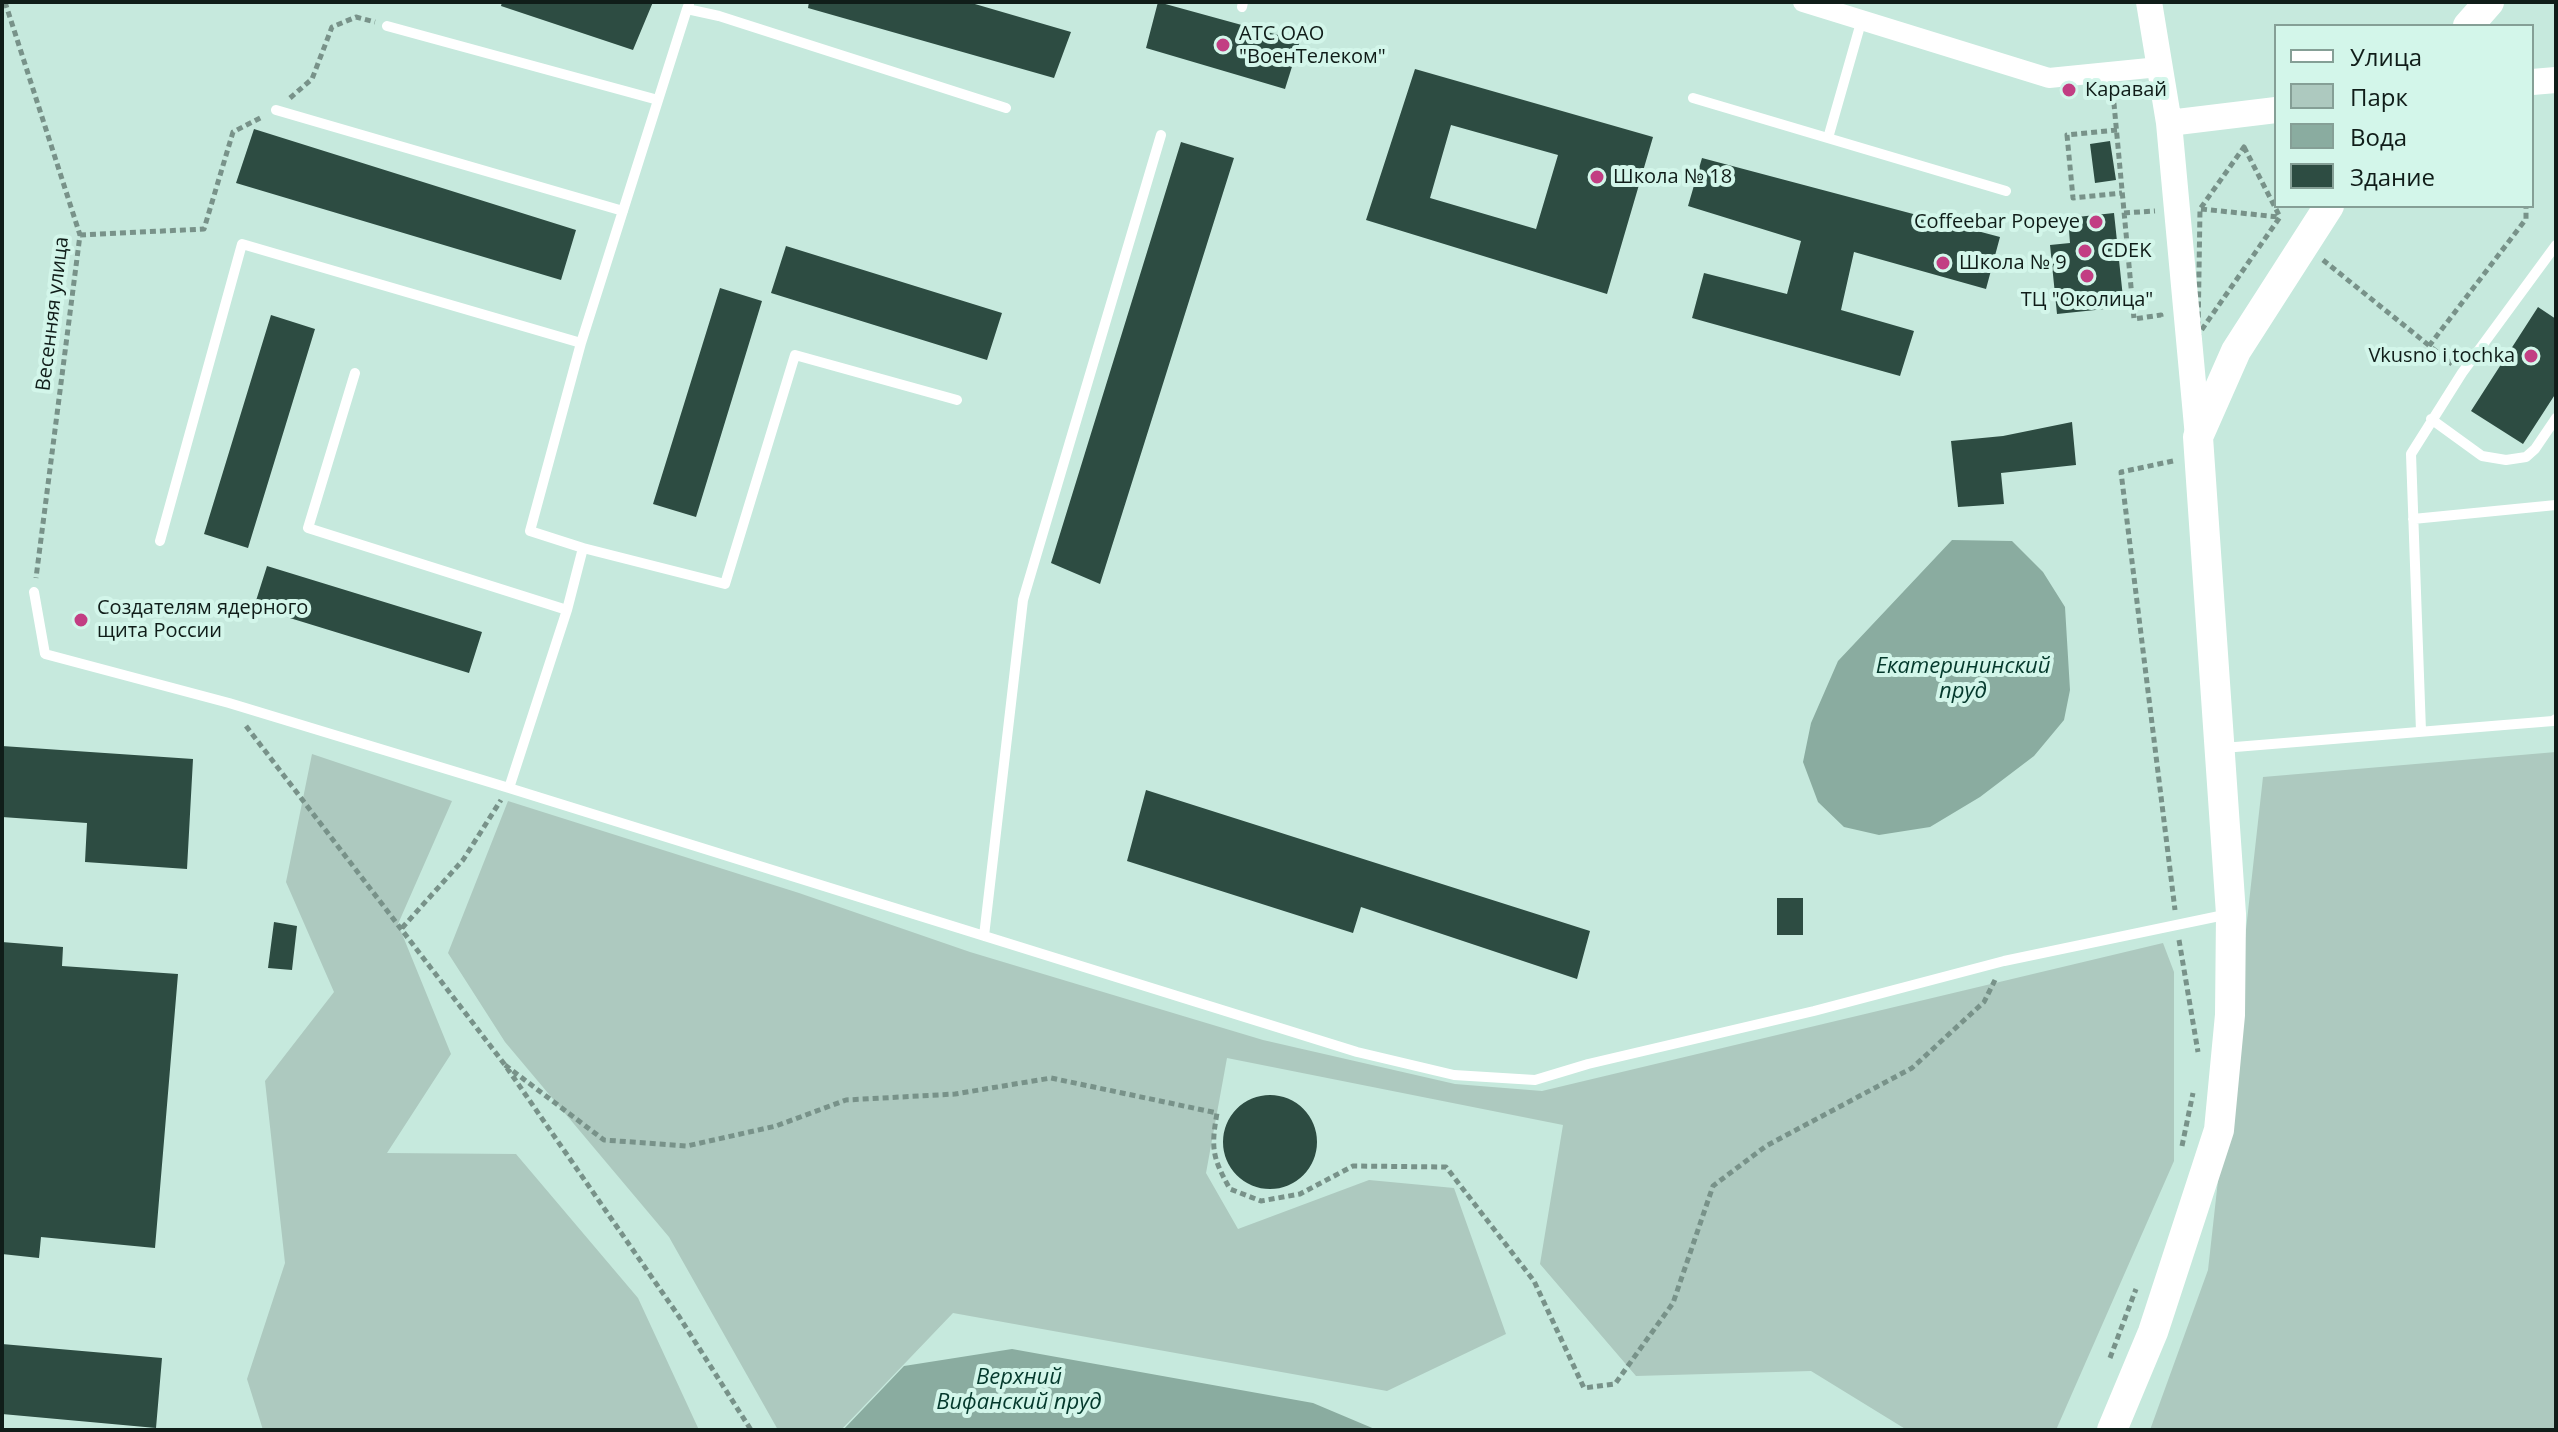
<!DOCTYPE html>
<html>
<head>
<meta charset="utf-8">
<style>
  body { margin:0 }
  #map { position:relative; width:2558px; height:1432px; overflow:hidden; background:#c6e9dd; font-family:"Open Sans",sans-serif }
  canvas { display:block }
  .frame { position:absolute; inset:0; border:4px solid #101d19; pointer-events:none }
  .legend { position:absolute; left:2274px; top:24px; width:260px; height:184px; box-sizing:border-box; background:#d3f6ea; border:2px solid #859f96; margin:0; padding:10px 14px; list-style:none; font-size:24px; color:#101d19 }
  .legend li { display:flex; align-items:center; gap:16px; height:40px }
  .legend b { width:40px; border:2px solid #859f96 }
</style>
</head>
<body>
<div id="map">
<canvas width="2558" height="1432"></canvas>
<div class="frame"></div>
<ul class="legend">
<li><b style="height:10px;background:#fff"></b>Улица</li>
<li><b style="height:22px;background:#adc9bf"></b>Парк</li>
<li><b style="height:22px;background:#8aaca0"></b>Вода</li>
<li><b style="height:22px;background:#2d4c42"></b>Здание</li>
</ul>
</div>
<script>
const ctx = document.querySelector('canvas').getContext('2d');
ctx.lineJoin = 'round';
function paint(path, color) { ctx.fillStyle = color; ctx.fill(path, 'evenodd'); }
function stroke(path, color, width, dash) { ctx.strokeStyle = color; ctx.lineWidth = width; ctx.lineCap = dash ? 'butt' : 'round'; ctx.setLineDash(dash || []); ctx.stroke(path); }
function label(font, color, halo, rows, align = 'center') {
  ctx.font = font + ' "Open Sans",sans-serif'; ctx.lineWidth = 8; ctx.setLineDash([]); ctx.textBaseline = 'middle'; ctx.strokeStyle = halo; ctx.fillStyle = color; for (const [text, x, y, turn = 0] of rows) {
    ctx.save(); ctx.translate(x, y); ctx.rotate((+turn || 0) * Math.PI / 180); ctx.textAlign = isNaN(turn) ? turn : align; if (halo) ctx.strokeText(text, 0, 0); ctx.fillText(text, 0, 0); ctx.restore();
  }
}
paint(new Path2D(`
  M2556 752V1430H2150L2208 1270 2263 777Z
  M312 754 452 801 398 924 451 1054 387 1153 516 1154 638 1298 699 1430H263L247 1379 285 1263 265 1081 334 992 286 882Z
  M508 801 799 893 970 952 1263 1040 1455 1084 1542 1091 2163 943 2174 972V1161L2056 1430H1907L1811 1371 1636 1376 1540 1264 1563 1125 1227 1058 1206 1173 1238 1229 1369 1180 1454 1188 1506 1334 1387 1391 953 1313 841 1430H778L669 1237 505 1042 448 953Z`), '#adc9bf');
paint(new Path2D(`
  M1952 540 2012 541 2043 572 2065 607 2070 690 2064 720 2034 756 1980 797 1930 827 1879 835 1844 827 1818 802 1803 762 1811 723 1838 661Z
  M1012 1349 1313 1403 1377 1430H843L904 1366Z`), '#8aaca0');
paint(new Path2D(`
  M502 2H653L633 50 501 6Z
  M809 2H968L1071 32 1054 78 808 8Z
  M1158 2 1300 41 1285 89 1146 48Z
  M1415 69 1653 137 1607 294 1366 220ZM1451 125 1558 155 1536 229 1430 198Z
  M254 129 576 230 561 280 236 183Z
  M2110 141 2116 180 2095 183 2090 144Z
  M1181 142 1234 158 1100 584 1051 563Z
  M1702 158 2000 237 1986 289 1854 252 1841 310 1914 331 1900 376 1692 318 1704 273 1787 294 1801 241 1688 206Z
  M2114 213 2124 307 2057 314 2050 245 2070 243 2068 218Z
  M786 246 1002 313 987 360 771 293Z
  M720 288 762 301 696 517 653 504Z
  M2538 307 2556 319V393L2523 444 2471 411Z
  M271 315 315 329 248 548 204 534Z
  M2072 422 2076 465 2001 473 2004 504 1958 507 1951 441 2003 436Z
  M267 566 482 632 469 673 254 607Z
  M2 746 193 759 187 869 85 862 87 823 2 817Z
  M1146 790 1590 931 1577 979 1361 907 1353 933 1127 861Z
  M1777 898H1803V935H1777Z
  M274 922 297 926 292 970 268 968Z
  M2 942 63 947 62 966 178 974 155 1248 41 1237 39 1258 2 1254Z
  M1223 1142a47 47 0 1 1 94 0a47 47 0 1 1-94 0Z
  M2 1344 162 1358 156 1428 2 1414Z`), '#2d4c42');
stroke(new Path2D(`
  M5 2 80 235 36 578
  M2113 93 2134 319 2161 315V319
  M290 98 312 79 332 27 356 17 375 22
  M2117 130 2067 135 2073 198 2122 193
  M2244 147 2280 217 2198 335 2200 209Z
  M2201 209 2279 217
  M2124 213 2155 211
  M80 235 204 229 233 132 262 117
  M2323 260 2452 364
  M2429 346 2526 219V206
  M2173 461 2121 472 2175 910
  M246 726 505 1065 680 1318 751 1430
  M402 928 463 860 501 800
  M2179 940 2198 1052
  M505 1065 604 1140 687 1146 776 1126 846 1100 955 1094 1051 1078 1217 1113C1211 1148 1212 1157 1230 1189L1261 1201 1300 1194 1353 1166 1446 1167 1534 1281 1584 1388 1615 1384 1673 1303 1713 1186 1766 1146 1912 1068 1984 1002 1995 980
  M2182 1146 2193 1093
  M2110 1358 2136 1289`), '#789289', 5, [6, 4]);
stroke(new Path2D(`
  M689 4 687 9 719 16 1006 108
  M1242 7 1243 2
  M687 9 581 343 530 531 583 548 567 610 509 788 1357 1052 1454 1075 1535 1080 1588 1064 1814 1011 2004 961 2229 914
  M387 26 658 100
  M1693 98 2006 191
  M276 110 623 211
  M1828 138 1862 19
  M355 373 308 528 567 610
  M2431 419 2482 456 2506 460 2526 457 2535 449 2556 418
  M2413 519 2556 505
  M160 541 242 244 581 343
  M583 548 725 584 795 355 957 400
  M34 592 45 654 229 703 509 788
  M2421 731 2411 454 2462 373 2556 245
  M2223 748 2553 721 2556 719
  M984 936 1023 600 1161 135`), '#fff', 10);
stroke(new Path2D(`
  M1803 2 2049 78 2159 67`), '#fff', 20);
stroke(new Path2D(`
  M2149 2 2169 123 2198 437
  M2532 82 2556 80
  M2169 123 2276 110`), '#fff', 26);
stroke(new Path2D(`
  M2468 26 2489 2
  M2112 1430 2153 1332 2219 1130 2230 1015 2231 914 2198 437 2236 351 2329 206`), '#fff', 30);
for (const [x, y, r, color] of [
  [1223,45,8,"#c23e83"],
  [2069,90,8,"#c23e83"],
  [1597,177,8,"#c23e83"],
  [2096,222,8,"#c23e83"],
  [2085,251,8,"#c23e83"],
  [1943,263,8,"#c23e83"],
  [2087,276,8,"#c23e83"],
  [2531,356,8,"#c23e83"],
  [81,620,8,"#c23e83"]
]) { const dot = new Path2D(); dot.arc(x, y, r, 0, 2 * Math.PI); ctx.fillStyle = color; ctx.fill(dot); stroke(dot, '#d3f6ea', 3); }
label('20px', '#101d19', '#d3f6ea', [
  ["АТС ОАО",1239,34],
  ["\"ВоенТелеком\"",1239,57],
  ["Каравай",2085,90],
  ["Школа № 18",1613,177],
  ["Coffeebar Popeye",2080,222,"right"],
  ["CDEK",2101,251],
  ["Школа № 9",1959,263],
  ["ТЦ \"Околица\"",2087,300,"center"],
  ["Vkusno i tochka",2515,356,"right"],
  ["Создателям ядерного",97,608],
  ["щита России",97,631]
], 'left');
label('20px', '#101d19', '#d3f6ea', [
  ["Весенняя улица",53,314,-83]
]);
label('italic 22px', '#04392c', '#d3f6ea', [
  ["Екатерининский",1963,667],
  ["пруд",1963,692],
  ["Верхний",1019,1378],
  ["Вифанский пруд",1019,1403]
]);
</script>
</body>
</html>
